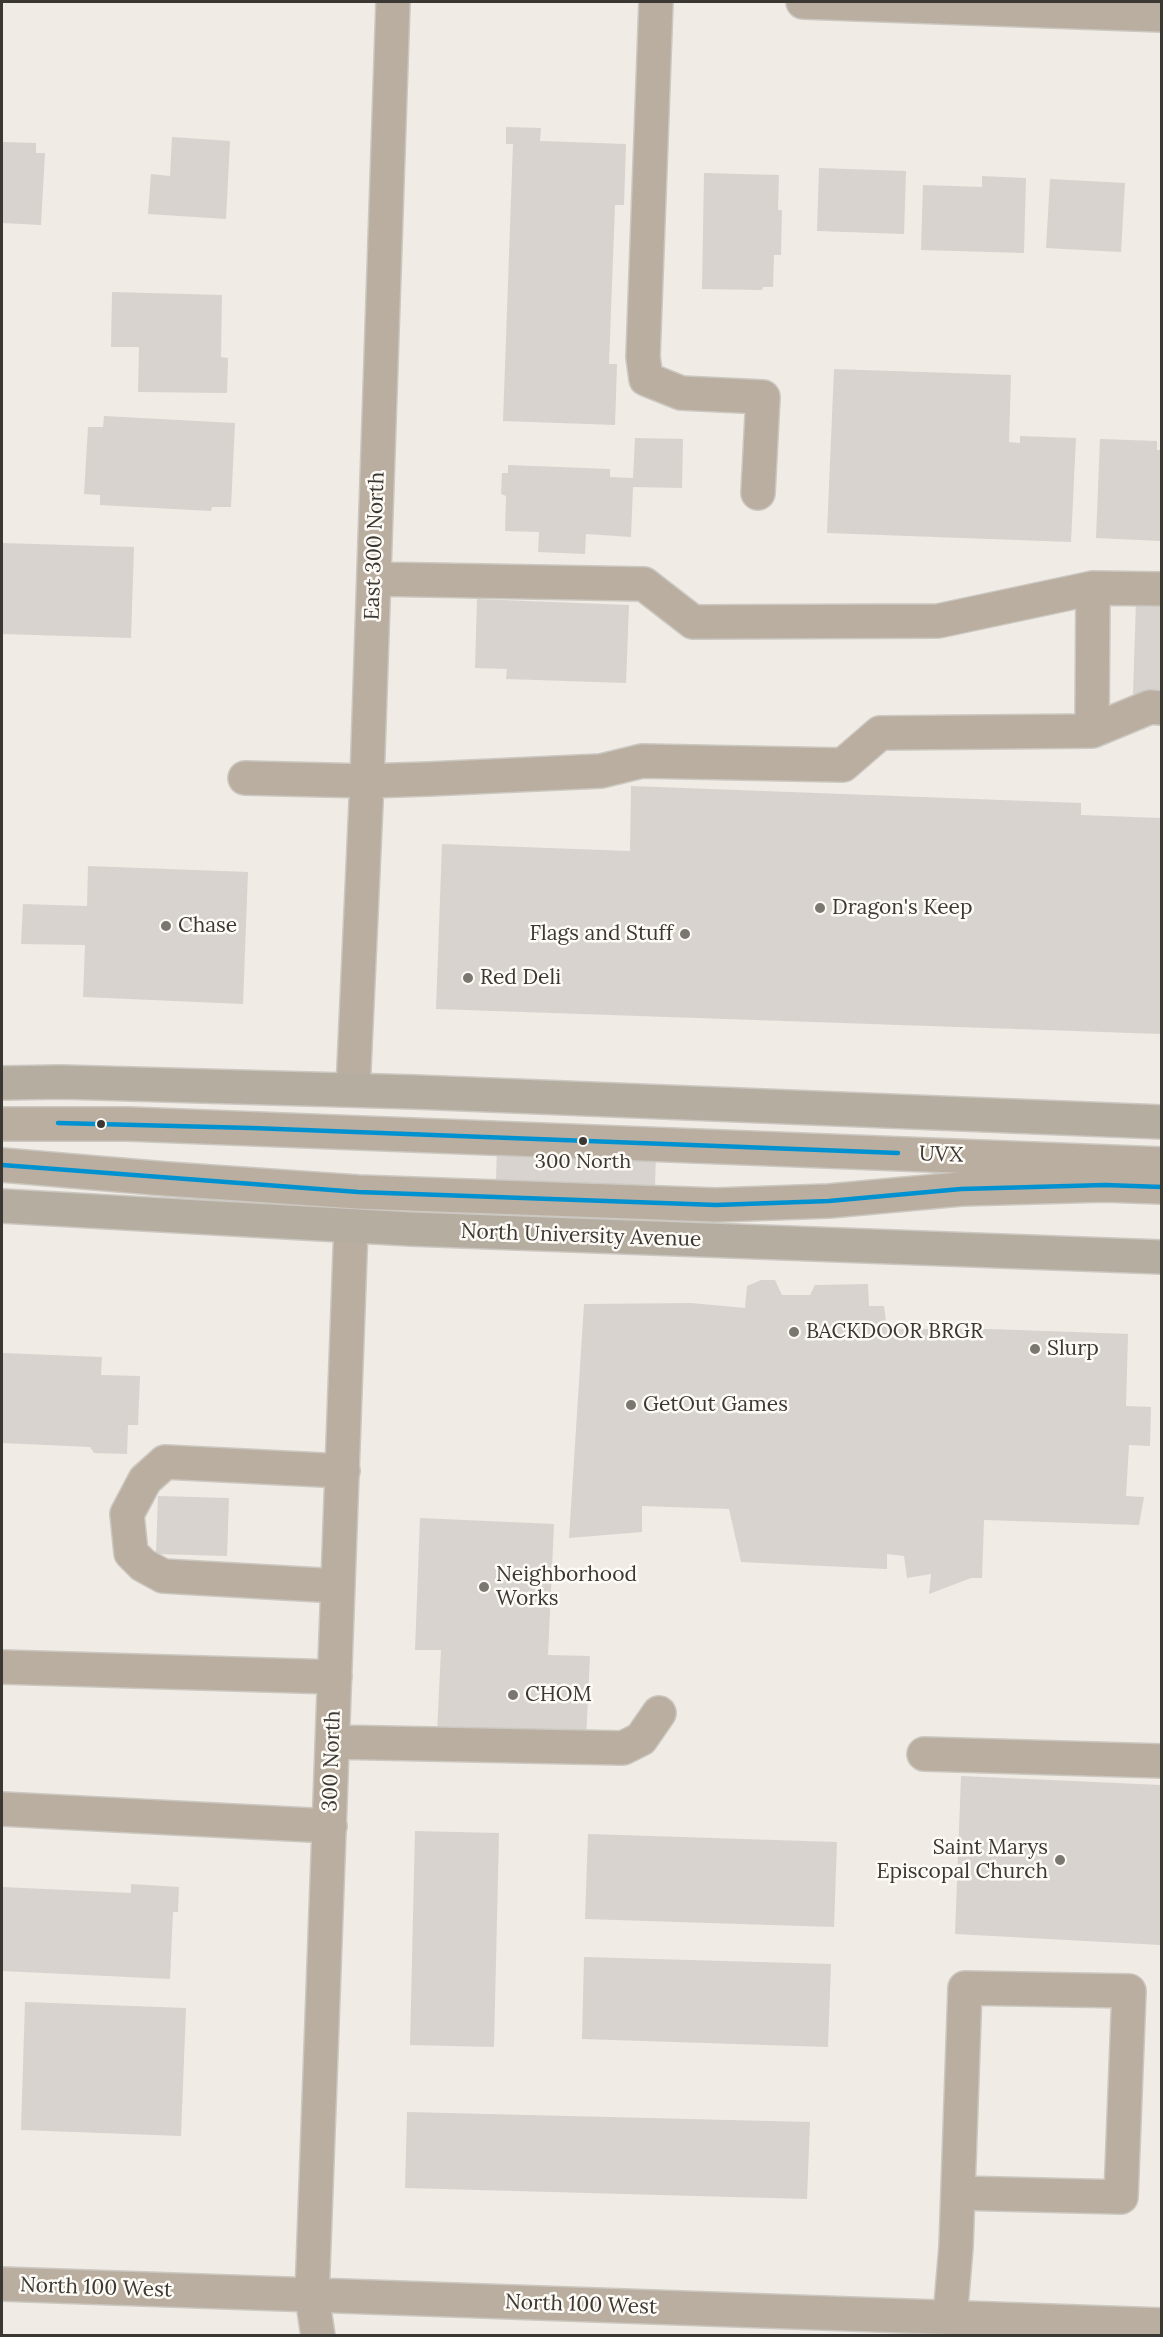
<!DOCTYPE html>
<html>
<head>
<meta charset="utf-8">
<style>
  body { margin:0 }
  #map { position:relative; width:1163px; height:2337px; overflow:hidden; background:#f0ebe4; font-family:Lora,serif }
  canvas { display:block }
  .frame { position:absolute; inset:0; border:3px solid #3b3732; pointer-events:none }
</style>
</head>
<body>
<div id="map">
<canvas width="1163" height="2337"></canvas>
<div class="frame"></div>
</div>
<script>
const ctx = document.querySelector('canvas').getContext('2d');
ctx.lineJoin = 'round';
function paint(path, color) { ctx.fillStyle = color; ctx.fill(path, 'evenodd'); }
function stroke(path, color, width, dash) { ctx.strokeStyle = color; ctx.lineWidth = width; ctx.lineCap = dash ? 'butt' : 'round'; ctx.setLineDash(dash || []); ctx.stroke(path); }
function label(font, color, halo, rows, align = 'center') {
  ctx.font = font + ' Lora,serif'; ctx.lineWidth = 5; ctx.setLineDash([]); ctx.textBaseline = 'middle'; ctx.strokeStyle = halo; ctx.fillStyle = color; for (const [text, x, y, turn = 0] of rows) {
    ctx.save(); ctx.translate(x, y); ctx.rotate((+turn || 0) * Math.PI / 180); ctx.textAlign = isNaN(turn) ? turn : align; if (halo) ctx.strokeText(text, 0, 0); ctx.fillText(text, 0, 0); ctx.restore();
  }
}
paint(new Path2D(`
  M506 127 541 128 540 141 626 144 624 205H615L609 364H617L615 425 503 421 513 144H506Z
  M172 137 230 141 226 219 148 214 151 174 170 176Z
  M2 142 36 143V153H45L41 225 2 223Z
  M819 168 906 171 904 234 817 231Z
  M704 173 779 175 778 210H782L781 255H774L773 287H763L762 290 702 289Z
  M982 176 1026 178 1024 253 921 250 923 185 982 187Z
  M1050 179 1125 183 1121 252 1046 248Z
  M112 292 222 295 221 357 228 358 227 393 138 392 139 347H111Z
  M834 369 1011 375 1009 442 1020 443V436L1076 438 1071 542 827 533Z
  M104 416 235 423 231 507H212L211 511 100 505V495L84 494 88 427H103Z
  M635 438 683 439 682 488 633 487 631 537 586 534 585 554 538 552 539 532 505 531 506 496 501 494 502 473H508V465L610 469V477L633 478Z
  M1100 439 1157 441V450H1161V541L1096 538Z
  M2 543 134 547 131 638 2 634Z
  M477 599 629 605 626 683 506 679 507 669 475 668Z
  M1136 601 1161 602V695L1133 694Z
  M631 786 1081 803V815L1161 818V1034L436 1009 442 844 630 851Z
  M88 866 248 872 243 1004 83 997 85 945 21 944 23 904 87 906Z
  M497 1148 656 1153 655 1187 496 1181Z
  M761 1280H775L782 1295H810L815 1285 868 1284 869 1306H884L887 1329H991L1128 1334 1126 1406 1151 1407 1150 1446 1129 1445 1126 1496 1144 1497 1139 1525 984 1520 982 1578H971L929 1594 931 1574 907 1578 904 1556 887 1554V1569L741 1562 729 1509 642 1506V1532L569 1538 584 1304 691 1303 745 1308 747 1286Z
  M3 1353 102 1357 101 1375 140 1376 138 1425H128L127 1454 94 1453 90 1447 2 1443Z
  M158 1496 229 1498 227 1556 156 1554Z
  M420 1518 554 1524 548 1655 590 1656 586 1740 437 1733 441 1650H415Z
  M961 1776 1161 1785V1945L955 1934Z
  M415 1831 499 1833 494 2047 410 2045Z
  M588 1834 837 1842 834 1927 585 1919Z
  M131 1884 179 1887 178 1912H173L170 1979 2 1971V1887L131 1893Z
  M584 1957 831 1964 828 2047 582 2039Z
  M25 2002 186 2008 181 2136 21 2130Z
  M407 2112 810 2122 807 2199 405 2188Z`), '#d8d3ce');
const minor = new Path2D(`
  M656 2 643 357 646 379 681 393 763 397 758 493
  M803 2 1162 15
  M374 579 644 584 693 622 938 621 1093 588 1162 589
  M1092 731 1093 588
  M245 778 367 781 429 779 601 771 642 761 843 765 880 733 1092 731 1150 707 1162 708
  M353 1090 367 781 393 2
  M2 1124H128L1162 1164
  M2 1165 167 1179 358 1192 716 1205 829 1201 961 1189 1105 1185 1162 1187
  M338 1586 163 1576 143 1565 131 1553 127 1514 145 1480 165 1462 343 1471
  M2 1667 335 1677
  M333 1742 623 1748 641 1739 659 1713
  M924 1754 1162 1761
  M2 1809 330 1826
  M2 2284 1162 2325
  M950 2318 956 2247 965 1988 1129 1991 1121 2197 958 2193
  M318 2336 312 2296 351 1226`);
const highway = new Path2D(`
  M2 1083 61 1082 415 1092 1162 1122
  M2 1206 411 1229 1162 1257`);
stroke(minor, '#cbc7c1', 36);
stroke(highway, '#cbc7c1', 36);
stroke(minor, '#b9ae9f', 33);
stroke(highway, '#b6ada1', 33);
stroke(new Path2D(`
  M58 1123 252 1128 898 1153
  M2 1165 358 1192 716 1205 829 1201 961 1189 1105 1185 1162 1187`), '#0091d0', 4.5);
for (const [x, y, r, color] of [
  [820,908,6,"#7a7670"],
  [166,926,6,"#7a7670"],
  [685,934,6,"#7a7670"],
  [468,978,6,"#7a7670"],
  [101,1124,5,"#3b3732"],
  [583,1141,5,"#3b3732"],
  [794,1332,6,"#7a7670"],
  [1035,1349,6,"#7a7670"],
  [631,1405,6,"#7a7670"],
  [484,1587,6,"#7a7670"],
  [513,1695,6,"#7a7670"],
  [1060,1860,6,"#7a7670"]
]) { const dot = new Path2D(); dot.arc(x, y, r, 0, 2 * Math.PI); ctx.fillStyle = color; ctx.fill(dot); stroke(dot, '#fefaf5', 2); }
label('20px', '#3b3732', '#fefaf5', [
  ["300 North",583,1162]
]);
label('21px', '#3b3732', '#fefaf5', [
  ["East 300 North",375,546,-88],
  ["UVX",941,1155,2],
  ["North University Avenue",581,1236,2],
  ["300 North",332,1761,-88],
  ["North 100 West",96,2288,2],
  ["North 100 West",581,2305,2]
]);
label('21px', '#3b3732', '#fefaf5', [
  ["Dragon's Keep",832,908],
  ["Chase",178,926],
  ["Flags and Stuff",673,934,"right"],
  ["Red Deli",480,978],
  ["BACKDOOR BRGR",806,1332],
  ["Slurp",1047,1349],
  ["GetOut Games",643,1405],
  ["Neighborhood",496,1575],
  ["Works",496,1599],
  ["CHOM",525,1695],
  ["Saint Marys",1048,1848,"right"],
  ["Episcopal Church",1048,1872,"right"]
], 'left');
</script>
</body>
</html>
